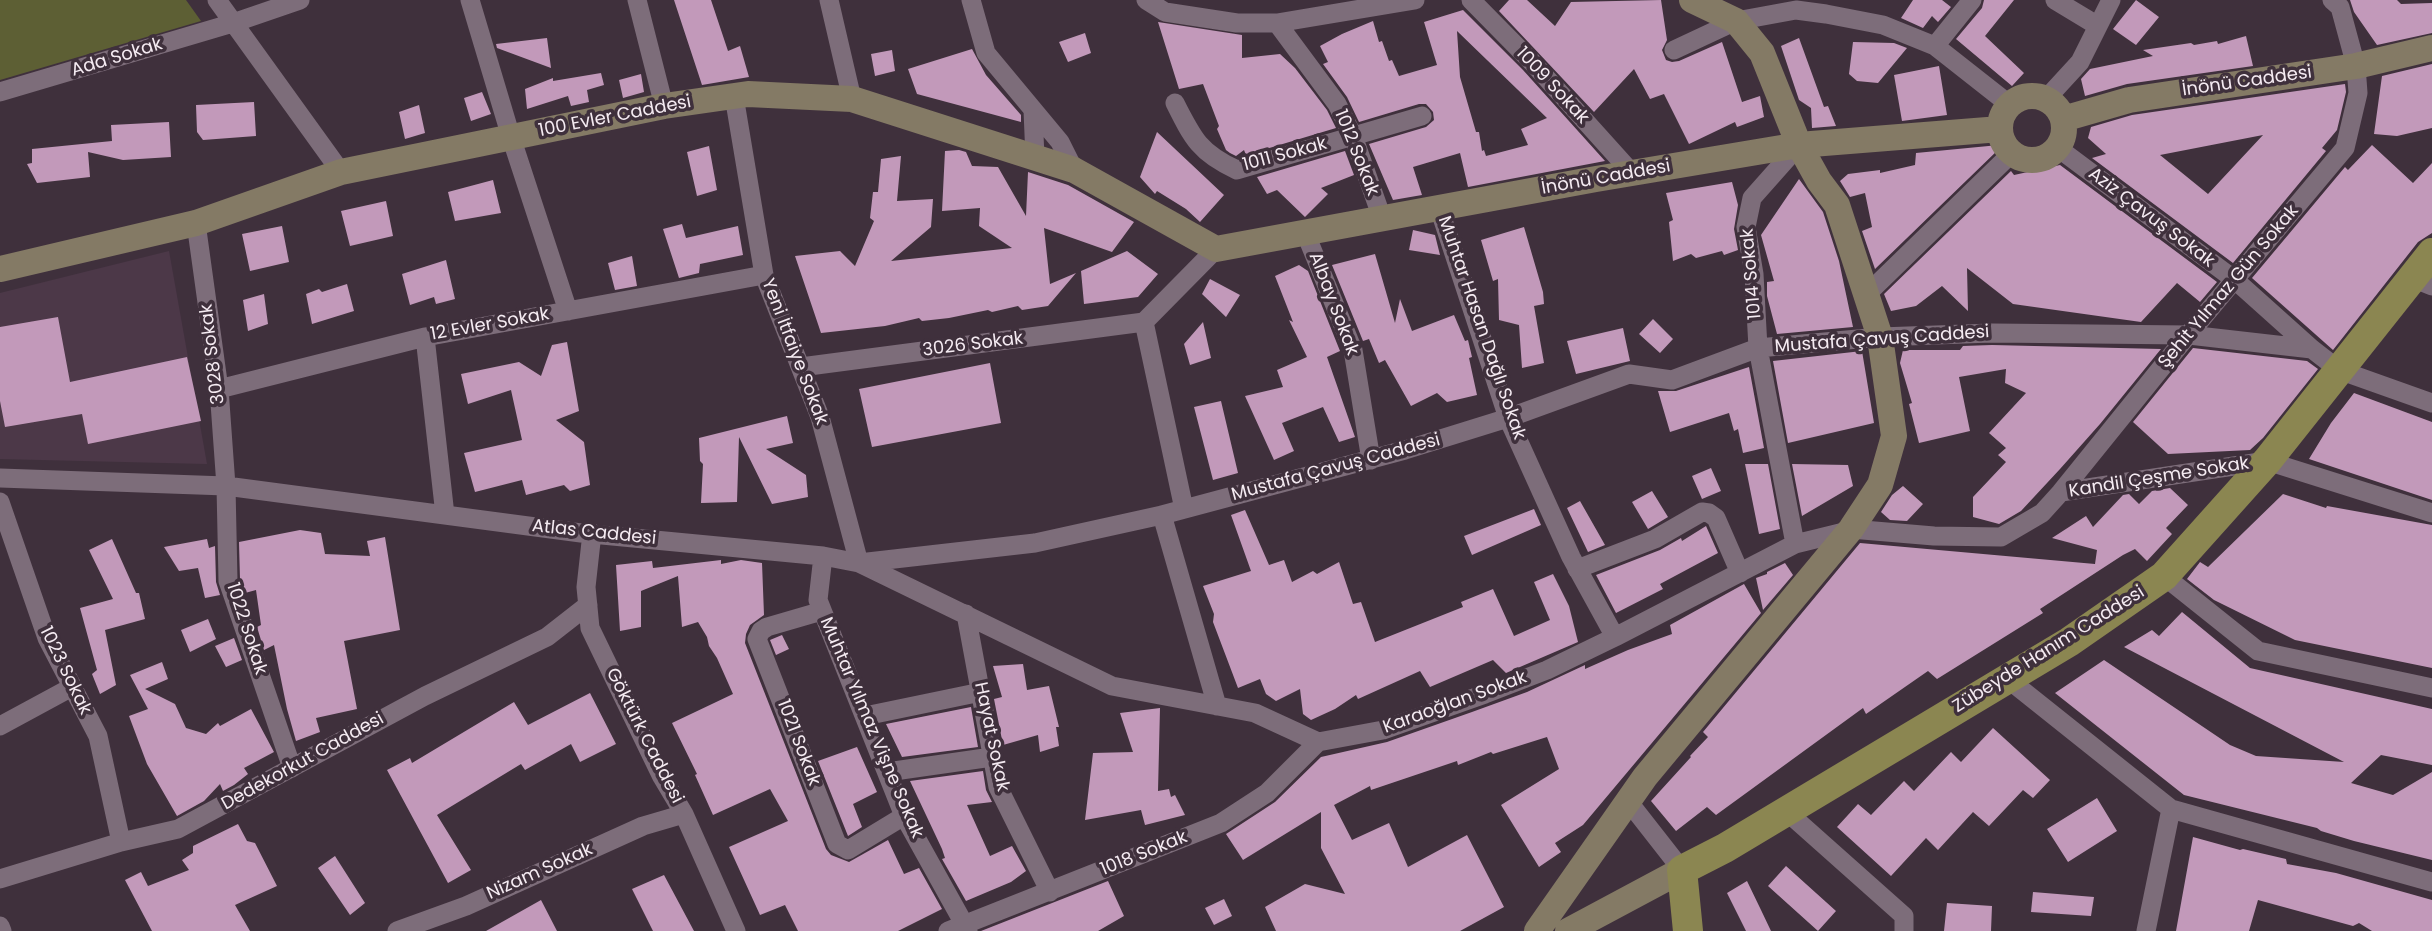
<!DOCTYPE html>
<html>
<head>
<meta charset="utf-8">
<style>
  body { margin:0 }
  canvas { display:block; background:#3f303c }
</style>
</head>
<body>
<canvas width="2432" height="931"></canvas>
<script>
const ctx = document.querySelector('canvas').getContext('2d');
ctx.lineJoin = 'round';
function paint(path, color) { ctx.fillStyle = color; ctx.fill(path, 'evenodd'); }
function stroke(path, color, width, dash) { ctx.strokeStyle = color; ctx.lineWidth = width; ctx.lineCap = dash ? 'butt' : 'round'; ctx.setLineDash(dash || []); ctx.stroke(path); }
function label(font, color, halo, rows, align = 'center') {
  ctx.font = font + ' Poppins,sans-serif'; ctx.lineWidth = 7; ctx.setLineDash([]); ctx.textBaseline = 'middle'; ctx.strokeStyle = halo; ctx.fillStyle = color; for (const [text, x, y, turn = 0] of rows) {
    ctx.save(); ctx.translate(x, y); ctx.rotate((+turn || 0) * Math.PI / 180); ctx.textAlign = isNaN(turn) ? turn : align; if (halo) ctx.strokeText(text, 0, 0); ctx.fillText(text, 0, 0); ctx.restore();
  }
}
paint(new Path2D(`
  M169 251 207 464 0 459V293Z`), '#4c3848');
paint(new Path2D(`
  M0 0H186L201 21 0 80Z`), '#5d5f34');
paint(new Path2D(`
  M674 0H711L728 51 740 46 749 77 702 85Z
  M1509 0H1527L1555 26 1571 2 1661 0 1667 40 1662 50 1666 60 1672 62 1679 61 1722 42 1742 102 1760 96 1764 117 1737 127 1735 122 1689 144 1664 94 1650 99 1634 69 1594 112 1499 11Z
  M1913 0H1942L1951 7 1938 22 1932 16 1923 28 1901 18Z
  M1984 0H2014L1985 36 2024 73 2012 86 1956 39 1982 8Z
  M2136 0 2159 17 2136 45 2113 29Z
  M2350 0H2397L2401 4 2432 3V33L2377 45 2354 12Z
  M1463 10 1523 70 1605 161 1468 187 1460 153 1413 167 1422 195 1393 200 1369 144 1426 127 1434 120 1433 112 1426 104H1419L1359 122 1347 97 1323 64 1328 62 1320 46 1342 34 1373 21 1379 42 1382 41 1389 61 1392 60 1399 76 1437 65 1424 22ZM1457 31 1547 118 1521 129 1528 145 1486 156 1484 150 1482 151 1479 132H1476L1460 77Z
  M1158 22 1242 35V58L1280 54 1295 68 1327 110 1336 128 1246 155 1244 150 1236 156 1230 153 1226 150 1217 129 1219 126 1203 84 1179 89Z
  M1085 33 1091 53 1068 62 1059 42Z
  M2246 36 2253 66 2127 84 2085 96 2081 79 2090 69 2153 56 2143 50 2191 43 2194 45 2217 41 2218 44Z
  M547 38 551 68 497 48 496 44Z
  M1799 38 1824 107 1828 106 1836 126 1812 128 1811 108 1799 100 1781 46Z
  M1853 42 1894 43 1907 48 1878 83 1857 81 1849 74Z
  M972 49 986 75 1021 115V122L917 94 908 69Z
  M892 50 895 71 875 76 871 54Z
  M2432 64V128L2397 136 2374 134 2382 76Z
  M1939 66 1947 115 1902 121 1894 75Z
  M601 73 604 85 587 90 589 102 571 106 568 96 527 109 525 89 553 78V81Z
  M641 74 644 92 623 98 619 80Z
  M2345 84 2346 92 2337 130 2322 148 2326 151 2233 263 2092 158 2106 154 2088 138 2091 127 2132 115ZM2263 135 2208 194 2160 155Z
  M482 92 491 114 471 121 464 98Z
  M254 102 256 136 203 140 197 132 196 105Z
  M419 105 425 133 405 139 399 112Z
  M169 122 171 157 123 160 88 152 90 177 37 183 27 164 32 163V149L112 141 111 125Z
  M1157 132 1224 195 1200 222 1186 209 1157 191 1155 194 1140 177Z
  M1999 145 2000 148 1875 269 1862 231 1872 227 1865 193 1850 197 1840 181 1848 174 1880 170V173L1915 165 1916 153Z
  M2372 145 2413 183 2432 163V233L2418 242 2333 350 2252 278 2345 167 2348 170Z
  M709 146 717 190 697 196 687 152Z
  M959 150 966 152 972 166 998 167 1026 216 1028 172 1068 185 1134 222 1112 252 1044 228 1050 284 1076 273 1048 306 1022 310 1018 306 992 312 988 310 949 318 922 321 919 318 885 326 821 333 795 256 840 251 855 266 874 221 870 218 873 192H878L881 159 901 156 897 201 933 199 931 227 891 261 1012 248 979 226 980 208 942 211 945 151Z
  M1345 151 1354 175 1321 188 1328 194 1305 217 1277 190 1267 194 1257 177Z
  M2060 165 2217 282 2200 302 2177 283 2141 322 2013 304 1967 268 1968 311 1942 286 1916 306 1891 311 1884 294 2011 171 2014 175Z
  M1799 179 1823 212 1839 261 1853 327 1777 334 1767 296V282L1774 281 1761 235Z
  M493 180 501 213 455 221 448 192Z
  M1732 182 1738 205 1734 229 1738 250 1724 255 1722 251 1696 258 1691 254 1673 261 1669 222 1673 220 1666 193Z
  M386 201 393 236 350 246 341 211Z
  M682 224 686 238 738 226 743 255 700 264 699 273 679 278 663 229Z
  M282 226 289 262 250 271 242 234Z
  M1524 227 1543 292 1544 304 1534 306 1544 363 1522 368 1519 325 1499 320 1498 279 1493 281 1481 240Z
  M1413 230 1435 235 1440 255 1409 250Z
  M1127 251 1158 274 1138 297 1084 304 1081 271Z
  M1375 254 1395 323 1400 299 1412 331 1454 315 1465 341 1468 340 1472 357 1469 358 1477 395 1447 402 1437 393 1411 406 1385 360 1379 363 1369 339 1363 341 1332 265Z
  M632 256 637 286 615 290 608 263Z
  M446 260 455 299 436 304 434 297 410 305 402 274Z
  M1299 265 1308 271 1340 351 1327 357 1355 437 1339 442 1323 407 1282 423 1294 451 1274 460 1245 396 1283 387 1277 370 1307 357 1289 320 1293 322 1275 276Z
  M1210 279 1240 295 1226 317 1202 294Z
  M347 284 354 311 312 324 306 294 319 289 322 292Z
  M264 294 268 324 248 331 243 300Z
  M58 317 70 382 187 357 201 421 88 444 82 414 5 427 0 401V327Z
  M1653 319 1673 339 1660 353 1639 334Z
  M1203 322 1211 358 1190 365 1184 344Z
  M1623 328 1630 361 1576 374 1567 341Z
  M567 342 579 411 556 420 584 442 590 485 570 491 564 485 526 495 522 480 475 492 464 453 522 440 511 390 468 404 461 374 519 362 541 376 552 345Z
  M1992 345 2161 349 2100 424 2060 469 2021 511 1999 524 1973 517V497L2006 462 1998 455 2006 448 1989 433 2026 393 2005 383 2006 369 1959 377 1970 431 1919 443 1909 404 1912 403 1900 363 1903 350H1960L1963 346Z
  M2193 348 2307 361 2318 369 2263 438 2250 450 2168 454 2133 422Z
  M1862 351 1874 423 1788 443 1773 361Z
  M990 363 1001 423 872 447 859 389Z
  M1749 367 1764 448 1743 453 1738 429 1734 431 1729 413 1670 432 1658 391H1676Z
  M2354 393 2432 422V500L2309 459 2331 423Z
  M1221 401 1238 473 1213 480 1194 407Z
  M787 416 793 443 766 449 806 475 808 497 772 504 739 437 737 502 701 503 703 464 700 461 699 438Z
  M1745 464H1768L1780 529 1759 534Z
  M1792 464 1848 465 1853 486 1802 516Z
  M1711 468 1721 491 1702 499 1692 476Z
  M1903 486 1923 504 1907 521 1890 520 1881 512 1892 495Z
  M2170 488 2188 505 2166 528 2172 534 2147 561 2135 549 2123 555 2040 609 2043 613 1937 679 1928 671 1866 714 1863 708 1716 815 1707 807 1676 831 1651 801 1691 757 1690 756 1708 737 1703 732 1860 543 2095 564 2097 550 2052 538 2086 516 2093 527 2123 495 2129 494 2139 504 2152 491Z
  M1652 491 1668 517 1648 529 1632 502Z
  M2283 494 2326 508 2327 506 2432 525V668L2295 640 2214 600 2187 579 2200 562 2208 567Z
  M1580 501 1605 545 1588 552 1567 508Z
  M1534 509 1541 525 1472 555 1464 536Z
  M1245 510 1269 565 1284 560 1292 582 1313 571 1317 574 1339 562 1353 604 1361 602 1375 642 1463 607 1461 602 1493 589 1514 636 1550 620 1534 582 1553 574 1569 606 1578 642 1506 673 1493 660 1430 687 1420 671 1358 699 1356 695 1335 709 1311 720 1303 714 1300 689 1276 701 1266 694 1260 679 1238 688 1213 622 1214 614 1203 586 1251 571 1231 515Z
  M1706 526 1718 553 1660 584 1663 589 1616 613 1596 575 1660 550 1681 538 1682 541Z
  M300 530 321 533 325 554 370 556 367 541 385 537 400 630 344 641 357 709 316 718 320 732 296 741 287 709 274 645 264 650 257 627 261 625 256 590 245 593 240 579 239 542Z
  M112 539 136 593H139L145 619 105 630 116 685 100 694 92 674 97 670 80 608 113 599 89 550Z
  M207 539 209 548 215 546 216 582 220 595 205 598 198 568 179 571 164 547Z
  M721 560V564L741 560 762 563 764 615 750 625 746 634 745 643 826 849 831 855 849 862 888 840 904 874 919 868 942 909 898 931H798L785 905 760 915 729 847 788 821 770 789 713 815 695 775 697 774 672 723 733 694 717 658 709 646 707 637 698 622 682 627 678 576 641 591V627L620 631 616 565 652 561 653 568Z
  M1785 563 1793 575 1763 610 1756 578 1767 574V572Z
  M1744 584 1761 613 1583 825 1555 843 1561 852 1539 867 1501 805 1559 769 1547 737 1493 754 1491 752 1458 765 1457 761 1371 790 1370 786 1334 805 1352 840 1389 823 1408 867 1467 835 1504 907 1460 931H1276L1265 907 1305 884 1345 894 1321 848V812L1243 860 1226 834 1275 802 1321 757 1387 742 1472 712 1527 692 1585 665V669L1628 650 1672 634 1670 625Z
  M2182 612 2250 668 2432 709V765L2381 755 2351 783 2393 795 2432 772V860L2354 841 2321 831 2317 828 2184 795 2055 693 2104 660 2230 745 2256 756 2344 762 2124 647 2152 630 2159 636Z
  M208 619 216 639 190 652 181 630Z
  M782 635 789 649 776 655 770 640Z
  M234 638 242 660 226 667 215 646Z
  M162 662 168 679 145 689 175 704 186 728 206 734 218 723 220 726 251 709 274 752 244 768 248 774 234 785 223 791 220 784 204 801 177 816 147 764 129 716 148 709 130 675Z
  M1023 664 1027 690 1049 686 1059 727H1056L1059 746 1040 752 1038 735 1003 745 994 699 1002 697 993 666Z
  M590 693 616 744 580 762 571 744 525 770 521 764 437 815 471 870 448 883 387 770 410 758 412 763 514 702 528 725Z
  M971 707 978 747 902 757 886 724Z
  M1160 708 1158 791 1169 789 1171 797 1175 795 1185 815 1145 825 1141 810 1085 820 1093 753 1133 752 1120 713Z
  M1993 728 2050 780 2033 798 2023 790 1989 826 1973 812 1938 850 1926 838 1891 876 1837 827 1858 804 1871 815 1904 781 1914 791 1951 752 1961 762Z
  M857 747 877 792 853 804 862 827 848 836 818 761Z
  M983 771 986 790 992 802 967 805 990 856 1012 846 1026 871 1011 882 966 901 942 859 945 858 942 849 910 781Z
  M2097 798 2117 831 2068 862 2047 829Z
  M238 824 247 841 255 843 277 886 235 905 250 931H152L125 880 141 872 148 886 189 870 182 860 193 853V846Z
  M2193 837 2240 850 2243 849 2286 859 2287 864 2336 873 2432 900V931H2372L2359 923 2353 926 2258 900 2249 931H2176Z
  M335 856 365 903 350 915 318 868Z
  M1786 866 1836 911 1818 931 1768 886Z
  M664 875 694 931H653L632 889Z
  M1108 881 1124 916 1098 931H981Z
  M1747 881 1761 910 1771 931H1746L1727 893Z
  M2033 892 2094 897 2091 916 2031 912Z
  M1224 899 1232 916 1214 925 1205 908Z
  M541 900 557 931H486Z
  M1947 903 1992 906 1991 931H1944Z`), '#c299ba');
stroke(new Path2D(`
  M217 0 341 172
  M470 0 511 137 568 311
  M637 0 664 106
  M829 0 852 99
  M971 0 986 53 1060 142 1074 170
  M1146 0 1165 12 1237 23H1277L1415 0
  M1471 0 1532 62 1632 173
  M2055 0 2098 26
  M1277 23 1337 104 1353 136 1382 218
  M1935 46 1972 0
  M1674 50 1736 21 1796 10 1826 14 1883 25 1935 46 2010 105
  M0 92 233 23 300 0
  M734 96 764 275 820 417 859 563 1112 686 1255 713 1318 742 1383 730 1485 694 1547 670 1615 637 1795 544 1848 531
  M2046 99 2080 62 2111 0
  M1175 103C1193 139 1200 153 1237 170L1422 116
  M1033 110 1035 158
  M2058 148 2235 280 2312 349 2339 370 2432 403
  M1439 208 1508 418 1571 557 1615 637
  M196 223 219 389 226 486 228 581 292 768
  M1305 232 1353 350 1371 460
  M2412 278 2432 286
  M1867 294 2012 153
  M425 337 445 515
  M801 367 1144 322
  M219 389 425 337 764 275
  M0 478 226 486 581 533 823 556 859 563 1035 543 1162 515 1405 450 1508 418 1629 374 1672 380 1758 348 1880 337 1992 333 2189 335 2312 349
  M2061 492 2183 341 2345 148 2358 93 2356 66 2340 7 2332 0
  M0 502 47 638 98 736 121 842
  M1184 509 1144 322 1216 249
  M1162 515 1217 706
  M1851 529 1934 536 2001 537 2042 513 2061 492 2267 461 2432 513
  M592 533 586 587 590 628 662 777 684 814 736 931
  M1795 544 1758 348 1754 274 1746 227 1752 198 1799 145
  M823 556 818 600 904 816 968 931
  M1577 569 1655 539 1702 512 1709 513 1716 518 1740 573
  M2164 576 2258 651 2432 688
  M822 611 767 627 761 631 757 639 837 844 848 850 904 816
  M966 614 998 787 1050 892
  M2008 679 2171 809 2432 882
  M865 716 981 692
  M0 726 72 687
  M887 772 992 757
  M1628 801 1682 870
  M1786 811 1904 916V931
  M0 879 121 842 178 829 425 696 547 637 588 605
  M0 926 2 931
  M397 931 466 906 643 826 684 814
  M948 931 1221 823 1267 793 1318 742
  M2146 931 2171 809`), '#7d6d7a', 19);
stroke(new Path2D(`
  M2000 128a32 32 0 1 1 64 0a32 32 0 1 1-64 0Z
  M2063 119 2129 100 2356 66 2432 48
  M0 269 196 223 341 172 664 106 748 94 852 99 1074 170 1216 249 1596 179 1799 145 2000 129
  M1537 931 1645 777 1851 529 1880 485 1894 436 1880 337 1837 205 1819 181 1799 145 1762 53 1736 21 1692 0
  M1568 931 1682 870`), '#847a65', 26);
stroke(new Path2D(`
  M1688 931 1682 870 1725 848 2069 642 2164 576 2267 461 2432 253`), '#8b8651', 30);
label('18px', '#f5ebf2', '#3f303c', [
  ["Ada Sokak",117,58,-17],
  ["İnönü Caddesi",2247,82,-8],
  ["1009 Sokak",1552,86,47],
  ["100 Evler Caddesi",615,117,-11],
  ["1012 Sokak",1356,153,68],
  ["1011 Sokak",1285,155,-15],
  ["İnönü Caddesi",1606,178,-10],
  ["Aziz Çavuş Sokak",2151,218,37],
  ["1014 Sokak",1752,274,-95],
  ["Şehit Yılmaz Gün Sokak",2229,287,-50],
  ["Albay Sokak",1333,304,69],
  ["12 Evler Sokak",490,325,-10],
  ["Muhtar Hasan Dağlı Sokak",1481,328,71],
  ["Mustafa Çavuş Caddesi",1882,340,-4],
  ["3026 Sokak",973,345,-7],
  ["Yeni İtfaiye Sokak",794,352,69],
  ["3028 Sokak",213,354,-97],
  ["Mustafa Çavuş Caddesi",1336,468,-15],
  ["Kandil Çeşme Sokak",2159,478,-9],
  ["Atlas Caddesi",594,533,6],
  ["1022 Sokak",246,629,72],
  ["Zübeyde Hanım Caddesi",2049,650,-32],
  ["1023 Sokak",65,671,64],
  ["Karaoğlan Sokak",1455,703,-20],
  ["Muhtar Yılmaz Vişne Sokak",871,728,67],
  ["Göktürk Caddesi",644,736,63],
  ["Hayat Sokak",991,737,78],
  ["1021 Sokak",798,743,69],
  ["Dedekorkut Caddesi",303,762,-29],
  ["1018 Sokak",1144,854,-22],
  ["Nizam Sokak",540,872,-24]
]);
</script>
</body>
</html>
